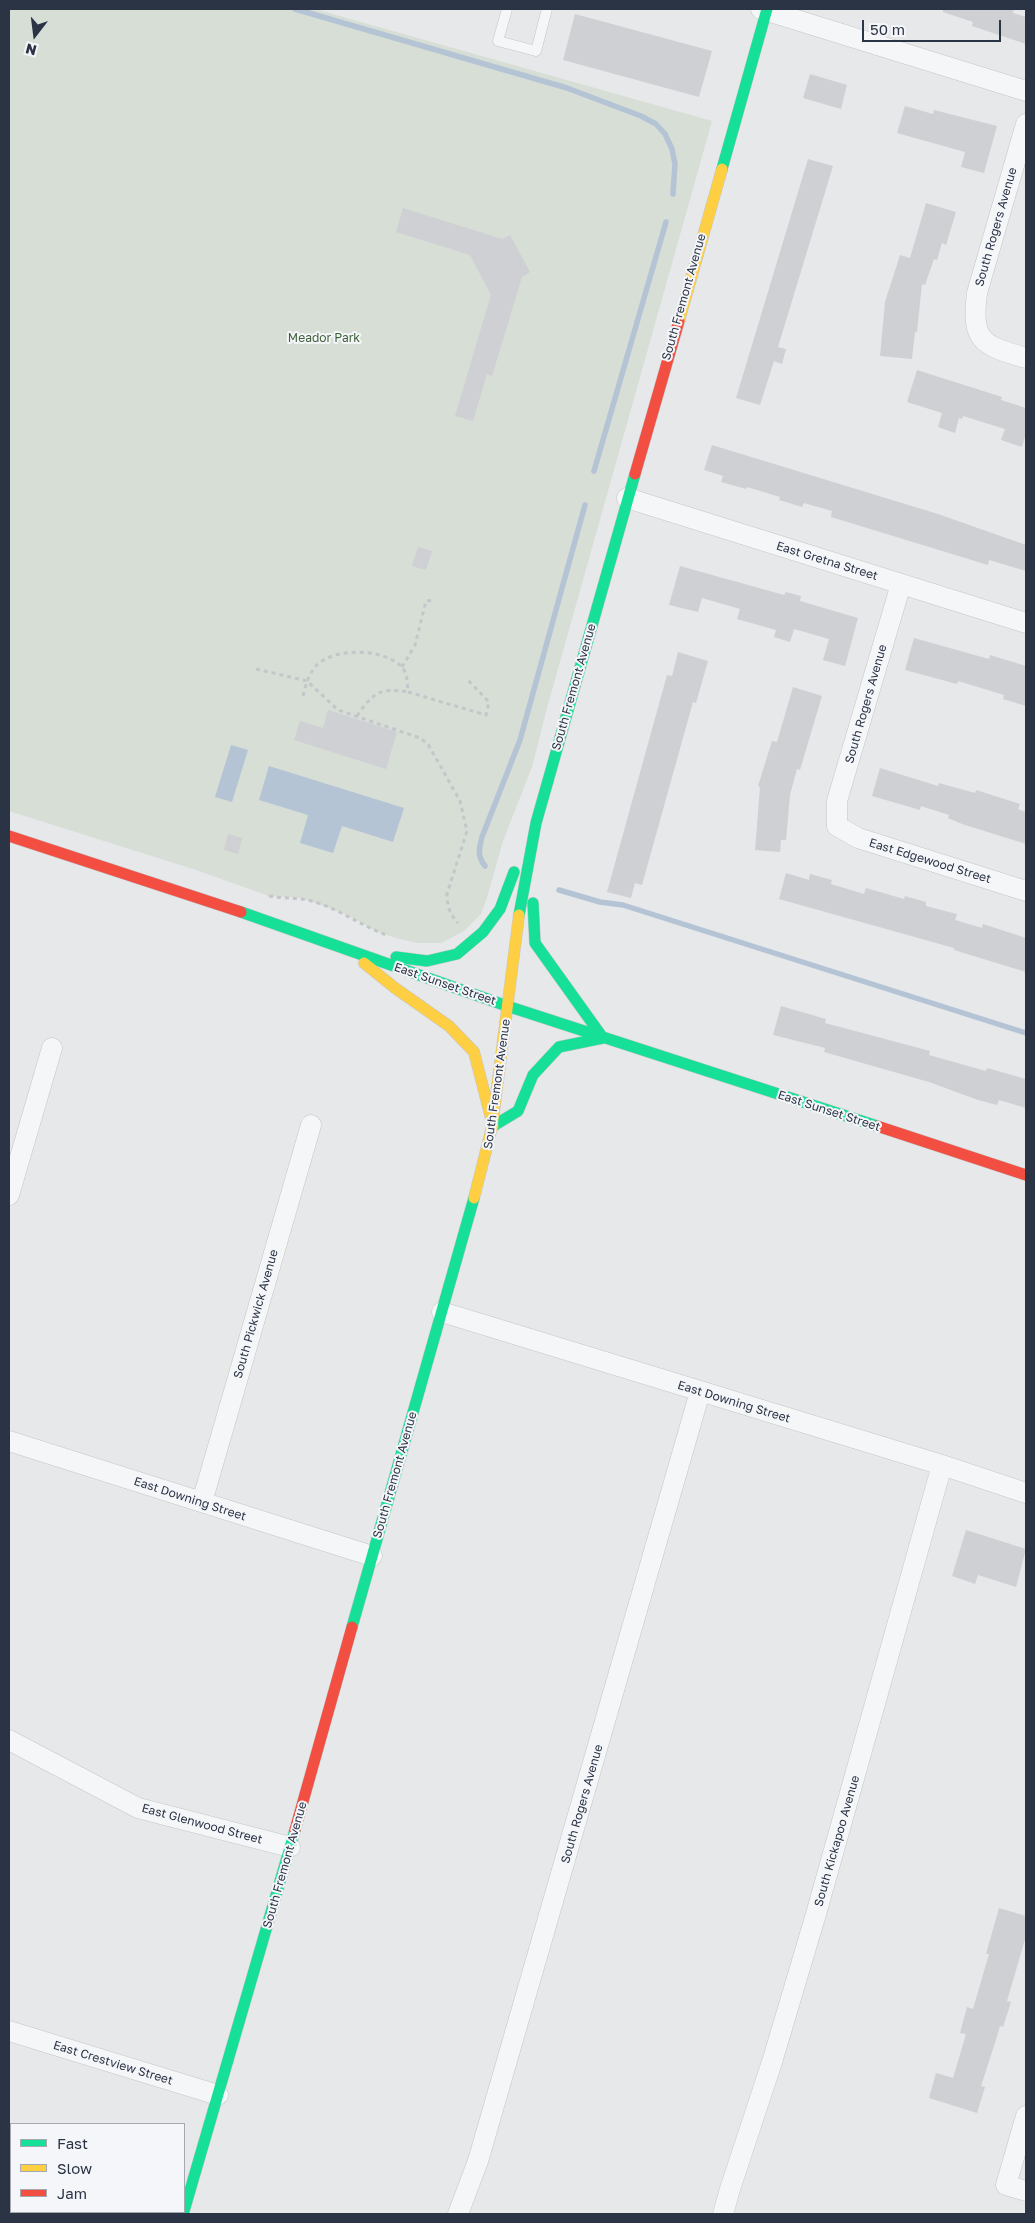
<!DOCTYPE html>
<html>
<head>
<meta charset="utf-8">
<style>
  body { margin:0 }
  #map { position:relative; width:1035px; height:2223px; overflow:hidden; background:#e6e8ea; font-family:"Golos Text",sans-serif }
  canvas { display:block }
  .frame { position:absolute; inset:0; border:10px solid #2b3445; pointer-events:none }
  .legend { position:absolute; left:10px; top:2123px; width:175px; height:90px; box-sizing:border-box; background:#f4f6f9; border:1px solid #a4a8b1; margin:0; padding:6px 9px; list-style:none; font-size:15px; color:#2b3445 }
  .legend li { display:flex; align-items:center; gap:10px; height:25px }
  .legend b { width:25px; border:1px solid #a4a8b1 }
  .north { position:absolute; left:10px; top:10px; width:50px; height:50px; -webkit-text-stroke:4px #f4f6f9; paint-order:stroke; rotate:195deg; font-size:14px; font-weight:700; line-height:20px; text-align:center; color:#2b3445 }
  .north::after { content:''; display:block; margin:auto; width:18px; height:22px; background:#2b3445; clip-path:polygon(50% 0,100% 100%,50% 72%,0 100%) }
  .scale { position:absolute; left:862px; top:20px; width:139px; height:22px; box-sizing:border-box; border:2px solid #2b3445; border-top:0; padding-left:6px; font-size:15px; line-height:18px; white-space:nowrap; color:#2b3445; -webkit-text-stroke:4px #f4f6f9; paint-order:stroke }
</style>
</head>
<body>
<div id="map">
<canvas width="1035" height="2223"></canvas>
<div class="frame"></div>
<ul class="legend">
<li><b style="height:6px;background:#16e098"></b>Fast</li>
<li><b style="height:6px;background:#ffcf43"></b>Slow</li>
<li><b style="height:6px;background:#f24e42"></b>Jam</li>
</ul>
<div class="north">N</div>
<div class="scale">50 m</div>
</div>
<script>
const ctx = document.querySelector('canvas').getContext('2d');
ctx.lineJoin = 'round';
function paint(path, color) { ctx.fillStyle = color; ctx.fill(path, 'evenodd'); }
function stroke(path, color, width, dash) { ctx.strokeStyle = color; ctx.lineWidth = width; ctx.lineCap = dash ? 'butt' : 'round'; ctx.setLineDash(dash || []); ctx.stroke(path); }
function label(font, color, halo, rows, align = 'center') {
  ctx.font = font + ' "Golos Text",sans-serif'; ctx.lineWidth = 4; ctx.setLineDash([]); ctx.textBaseline = 'middle'; ctx.strokeStyle = halo; ctx.fillStyle = color; for (const [text, x, y, turn = 0] of rows) {
    ctx.save(); ctx.translate(x, y); ctx.rotate((+turn || 0) * Math.PI / 180); ctx.textAlign = isNaN(turn) ? turn : align; if (halo) ctx.strokeText(text, 0, 0); ctx.fillText(text, 0, 0); ctx.restore();
  }
}
paint(new Path2D(`
  M9 9H315L712 121 547 708 532 767 503 841 486 901 481 914 464 931 441 943H417L396 938 378 932 343 913 316 903 301 898 269 896 193 869 9 811Z`), '#d6ded6');
paint(new Path2D(`
  M231 745 248 750 232 802 215 797Z
  M269 766 404 808 393 842 342 826 333 853 300 843 308 815 259 800Z`), '#b4c4d5');
stroke(new Path2D(`
  M295 9 567 88 641 116 656 124 665 134 672 149 675 164 673 194
  M594 471 666 222
  M485 866C477 856 479 849 482 837L520 740 585 505
  M559 890 600 902 623 905 1026 1033`), '#b4c4d5', 5.5);
paint(new Path2D(`
  M943 9H1014L1013 13 1026 17V44L972 26 973 22 943 12Z
  M575 14 712 51 699 97 563 60Z
  M810 74 847 85 841 109 803 98Z
  M905 106 933 114 934 110 997 126 984 173 961 167 965 152 897 133Z
  M808 159 833 166 778 347 786 349 782 364 774 361 760 405 736 398Z
  M926 203 956 212 946 245 942 243 937 260 934 259 925 285 922 284 917 332H915L912 359 880 356 885 302 900 255 910 258Z
  M403 208 502 239 510 235 530 272 522 277 492 376 487 374 473 421 455 416 491 295 470 255 396 232Z
  M917 370 1002 397 1001 400 1026 408V433L1022 447 1001 440 1005 429 963 416 962 419 959 418 955 433 938 427 942 413 907 402Z
  M712 445 938 514 1026 545V571L989 560 988 565 831 517 832 511 804 503 802 507 779 500 780 497 747 487 746 489 721 482 723 476 704 470Z
  M418 547 432 551 426 570 412 566Z
  M680 566 784 595 786 592 801 596 800 601 858 618 845 666 823 660 829 639 794 629 790 642 774 637 776 630 737 619 740 609 702 598 698 612 669 605Z
  M914 638 989 659 990 655 1026 666V706L1003 699 1004 695 958 681 957 684 905 670Z
  M678 652 708 661 696 703 693 702 642 885 635 883 631 898 607 892 667 675 672 676Z
  M793 687 822 696 800 770 797 769 790 795 786 840H781L780 852 755 850 760 787 758 786 772 741 777 742Z
  M328 710 397 732 386 769 294 740 300 721 323 728Z
  M880 768 938 786 939 783 975 793 976 790 1020 804 1018 809 1026 812V844L962 824 948 818 949 815 921 806 920 810 872 796Z
  M228 834 242 838 238 854 224 850Z
  M786 873 809 880 810 874 832 880 831 884 864 894 866 888 904 899 905 896 926 902V906L957 914 955 920 982 928 983 924 1026 938V972L954 950V948L779 899Z
  M781 1006 826 1019 825 1023 930 1051 929 1055 986 1071 987 1068 1026 1079V1108L999 1100 997 1105 978 1100 929 1082 824 1052 825 1048 773 1035Z
  M966 1530 1026 1549 1016 1587 978 1575 975 1584 952 1576Z
  M999 1908 1026 1916V1936L1007 2001 1011 2002 1003 2027 1000 2026 995 2043 981 2086 985 2087 977 2113 929 2098 936 2073 953 2078 966 2034 960 2033 967 2007 973 2009 989 1954H986Z`), '#ced0d3');
const lane = new Path2D(`
  M507 9 498 41 536 51 547 9`);
const street = new Path2D(`
  M761 9 1026 91
  M1026 124 977 293C971 342 982 345 1026 358
  M627 498 1026 623
  M901 584 837 801V826L858 838 1026 891
  M9 1195 52 1048
  M442 1312 942 1465 1026 1493
  M9 1441 372 1556
  M202 1502 311 1125
  M9 1740 138 1808 290 1847
  M9 2031 218 2095
  M1026 2116 1006 2185 1026 2191
  M458 2214 478 2161 700 1392
  M723 2214 730 2189 772 2062 816 1914 942 1465`);
const fast = new Path2D(`
  M722 169 767 9
  M241 912 507 1006 877 1126
  M519 915 536 823 635 474
  M396 957 427 961 457 954 483 932 500 909 514 872
  M493 1126 518 1111 533 1075 559 1047 603 1038 535 943 533 903
  M352 1627 474 1198
  M184 2211 295 1830`);
const slow = new Path2D(`
  M679 321 722 169
  M364 963 395 988 449 1026 474 1052 493 1126
  M474 1198 492 1127 519 915`);
const jam = new Path2D(`
  M635 474 679 321
  M9 836 241 912
  M877 1126 1026 1175
  M295 1830 352 1627`);
stroke(lane, '#c4c6c8', 11);
stroke(street, '#c4c6c8', 21);
stroke(fast, '#c4c6c8', 12);
stroke(slow, '#c4c6c8', 12);
stroke(jam, '#c4c6c8', 12);
stroke(new Path2D(`
  M402 667 415 645 426 601 435 600
  M256 669 307 681 338 710 420 738 428 744 460 801 467 831 447 894C447 907 450 914 458 923
  M303 696C306 685 308 676 315 667 332 647 383 648 401 666 408 673 407 683 408 692L486 715 489 702 466 678
  M357 716C373 693 379 687 408 692
  M269 896C284 899 300 897 315 902 341 910 363 927 389 936`), '#c5c6ca', 3, [4, 4]);
stroke(lane, '#f5f6f7', 10);
stroke(street, '#f5f6f7', 20);
stroke(fast, '#16e098', 11);
stroke(slow, '#ffcf43', 11);
stroke(jam, '#f24e42', 11);
label('12px', '#2b3445', '#f4f6f9', [
  ["South Rogers Avenue",996,227,-74],
  ["South Fremont Avenue",684,297,-74],
  ["East Gretna Street",827,561,17],
  ["South Fremont Avenue",574,687,-74],
  ["South Rogers Avenue",866,704,-74],
  ["East Edgewood Street",930,861,17],
  ["East Sunset Street",445,984,19],
  ["South Fremont Avenue",497,1084,-82],
  ["East Sunset Street",829,1111,18],
  ["South Pickwick Avenue",256,1314,-74],
  ["East Downing Street",734,1402,17],
  ["South Fremont Avenue",395,1475,-74],
  ["East Downing Street",190,1499,18],
  ["South Rogers Avenue",582,1804,-74],
  ["East Glenwood Street",202,1824,15],
  ["South Kickapoo Avenue",837,1841,-74],
  ["South Fremont Avenue",285,1865,-74],
  ["East Crestview Street",113,2063,17]
]);
label('12px', '#3f6138', '#f4f6f9', [
  ["Meador Park",324,338]
]);
</script>
</body>
</html>
